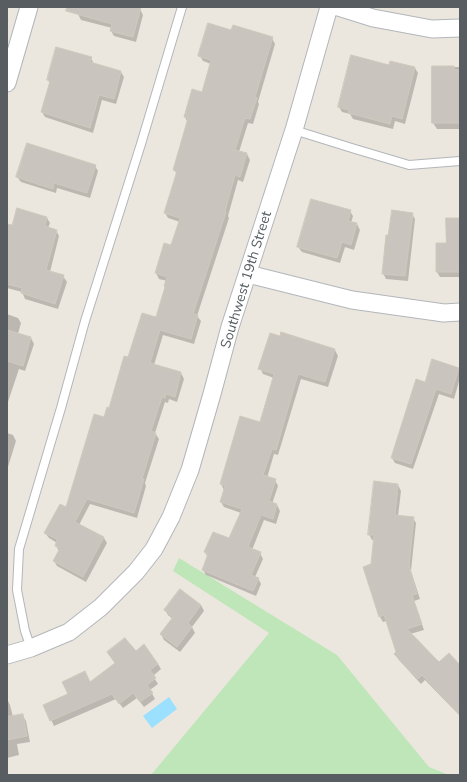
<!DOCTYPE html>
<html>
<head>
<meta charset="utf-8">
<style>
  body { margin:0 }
  #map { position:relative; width:467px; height:782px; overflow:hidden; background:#ece7de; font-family:"Nunito Sans",sans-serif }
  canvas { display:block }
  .frame { position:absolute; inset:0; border:8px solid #575d61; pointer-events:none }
</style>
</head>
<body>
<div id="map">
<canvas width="467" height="782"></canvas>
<div class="frame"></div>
</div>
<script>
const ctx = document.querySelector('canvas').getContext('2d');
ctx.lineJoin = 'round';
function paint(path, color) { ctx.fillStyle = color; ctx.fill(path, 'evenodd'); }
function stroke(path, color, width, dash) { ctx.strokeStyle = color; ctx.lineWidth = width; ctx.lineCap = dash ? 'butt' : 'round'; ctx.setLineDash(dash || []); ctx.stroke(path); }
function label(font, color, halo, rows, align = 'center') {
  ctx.font = font + ' "Nunito Sans",sans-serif'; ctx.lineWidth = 3.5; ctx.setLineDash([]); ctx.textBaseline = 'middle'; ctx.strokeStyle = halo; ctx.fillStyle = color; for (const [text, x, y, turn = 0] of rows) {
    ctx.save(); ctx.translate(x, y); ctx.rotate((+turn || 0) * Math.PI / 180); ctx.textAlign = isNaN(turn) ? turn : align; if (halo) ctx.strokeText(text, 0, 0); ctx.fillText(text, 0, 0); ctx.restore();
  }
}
paint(new Path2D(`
  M179 558 337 655 429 767 449 775H151L269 633 173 571Z`), '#bee6b8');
paint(new Path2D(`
  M169 697 177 709 152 728 143 716Z`), '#9be0ff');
paint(new Path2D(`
  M80 7H133L140 9 143 15 136 42 114 36 111 31 112 28 81 20 78 14Z
  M232 31 272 38 275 44 258 102 259 104 253 124 248 123 239 152 247 154 250 160 243 182 238 180 228 216 229 218 197 316 201 321 194 344 163 335 154 365 181 373 184 379 177 402 169 399 168 403 165 402 155 433 159 439 145 483 146 486 137 518 90 504 79 525 104 538 107 543 86 582 57 566 54 561 59 551 56 546 57 543 49 538 45 533 67 509 104 419 110 409 129 358 157 318 167 281 159 279 156 273 172 246 180 222 168 218 165 213 177 174 174 170 188 123 185 117 203 93 211 64 203 61 200 56Z
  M91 58 94 64 121 72 124 77 116 104 102 100 93 133 45 117 42 112 50 84 48 80Z
  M390 66 415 68 418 73 405 124 395 121 393 129 353 119 350 114 342 112 339 107Z
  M433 67H460V129H437L433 123Z
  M95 166 98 171 90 198 57 188 56 193 21 182 17 177Z
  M350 211 353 216 351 223 357 224 360 230 354 250 345 247 340 263 302 252 298 247Z
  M412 214 415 219 408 281 386 279 383 273Z
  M47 218 50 223 48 228 56 230 59 236 50 272 63 276 67 282 58 309 25 299 22 292 7 288V225L13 227Z
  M460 219V277H440L437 272 447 244Z
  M7 314 18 318 21 323 18 334 31 338 34 344 25 371 19 369 7 405Z
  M282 333 335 350 338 356 328 387 301 379 278 455 274 454 267 478 275 480 278 486 272 504 277 505 280 511 276 524 264 520 252 550 260 553 263 559 255 577 258 578 261 584 256 596 206 575 203 570 208 558 205 552 229 540 241 513 224 507 221 502 224 490 221 484 261 423 274 378 263 374 260 368Z
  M458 368 460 372V378L454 399 439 394 413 469 395 463 392 458 426 383Z
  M7 433 13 435 16 441 8 467Z
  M398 485 401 491 398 516 413 518 416 523 411 571 420 599 414 601 424 630 410 634 439 664 460 666V716L425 680 421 684 398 659 395 654 397 652 387 621 383 622 380 617 372 565 375 540H372L369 534Z
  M201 605 204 611 192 627 195 633 180 652 164 640 161 634 173 619 168 615 165 610Z
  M108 652H135L158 664 161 669 153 676 158 684 150 690 155 699 144 707 137 698 123 708 116 699 54 726 44 705 90 683 116 664Z
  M7 699 10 705 13 717 22 715 26 721 30 742 17 744 19 755 7 758Z`), '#0003');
const building = new Path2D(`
  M67 7H141L133 37 110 31 112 24 66 11Z
  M208 23 231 30 233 25 273 37 255 97 257 98 250 119 245 118 235 150 247 153 240 177 235 175 225 211 226 212 193 314 198 315 191 339 160 330 150 363 181 372 175 397 166 394 165 398 162 397 151 431 156 433 142 479H144L134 513 87 499 75 522 104 537 83 577 53 561 60 548 55 546 57 539 44 533 60 504 66 507 94 414 104 417 107 407 109 408 124 356 128 357 142 313 156 317 165 287 164 286 167 277 155 273 164 243 171 245 180 218 164 213 177 171 173 170 188 118 184 117 192 89 202 92 211 60 198 56Z
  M56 47 92 57 90 62 121 71 114 99 99 95 90 128 41 112 50 81 47 80Z
  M351 55 389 65 390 61 415 67 402 119 392 116 390 124 348 113 349 110 338 107Z
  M432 66H454V70H460V123H432Z
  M27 143 96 165 87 193 54 183 53 189 16 177Z
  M311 199 351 210 348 221 357 223 351 245 342 242 337 258 297 247Z
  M17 208 47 217 45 226 57 230 46 270 64 275 55 304 21 293 22 288 7 284V224L12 225Z
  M392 210 413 213 405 276 382 274 386 235H388Z
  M446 218H460V272H436V243H446Z
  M7 330 31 337 23 366 7 361Z
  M281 332 335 349 325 382 298 374 276 450 272 449 263 475 276 479 269 501 277 504 273 519 261 515 248 547 261 552 251 575 259 578 253 591 202 570 208 554 204 552 213 532 229 538 242 509 220 502 225 486 220 484 240 416 260 422 274 374 258 369 270 333 280 336Z
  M432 359 459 368 451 394 436 389 411 464 391 458 416 379 425 382Z
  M374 481 398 484 395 515 414 517 409 565 417 594 412 595 422 624 407 629 439 662 449 653 460 665V715L422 675 418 679 394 654 396 652 384 615 379 617 363 567 371 564 374 535H368Z
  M180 589 201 605 188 623 192 627 177 647 160 634 173 617 164 610Z
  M125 638 136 651 144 644 158 664 150 670 156 678 147 685 153 693 140 702 133 693 119 704 112 694 50 721 43 705 68 694 62 682 85 671 90 682 115 663 107 652Z
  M23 714 27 736 7 740V717Z`);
paint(building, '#c9c4bd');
stroke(building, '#d1c8bc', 1);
const lane = new Path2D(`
  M294 130 355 149 409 165 460 161
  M31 648 25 631 17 590 19 549 61 408 85 321 141 144 182 7`);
const street = new Path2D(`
  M338 7 373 18 432 29 460 28
  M7 83 29 7
  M248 274 352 300 444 313 460 312
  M7 655 31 648 69 632 101 607 136 572 154 549 171 517 190 470 212 394 230 327 294 130 329 7`);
stroke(lane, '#b2b6bb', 10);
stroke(street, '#b2b6bb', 19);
stroke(lane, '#fff', 8);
stroke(street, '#fff', 17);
label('14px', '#575d61', '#fff', [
  ["Southwest 19th Street",247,280,-73]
]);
</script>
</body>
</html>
